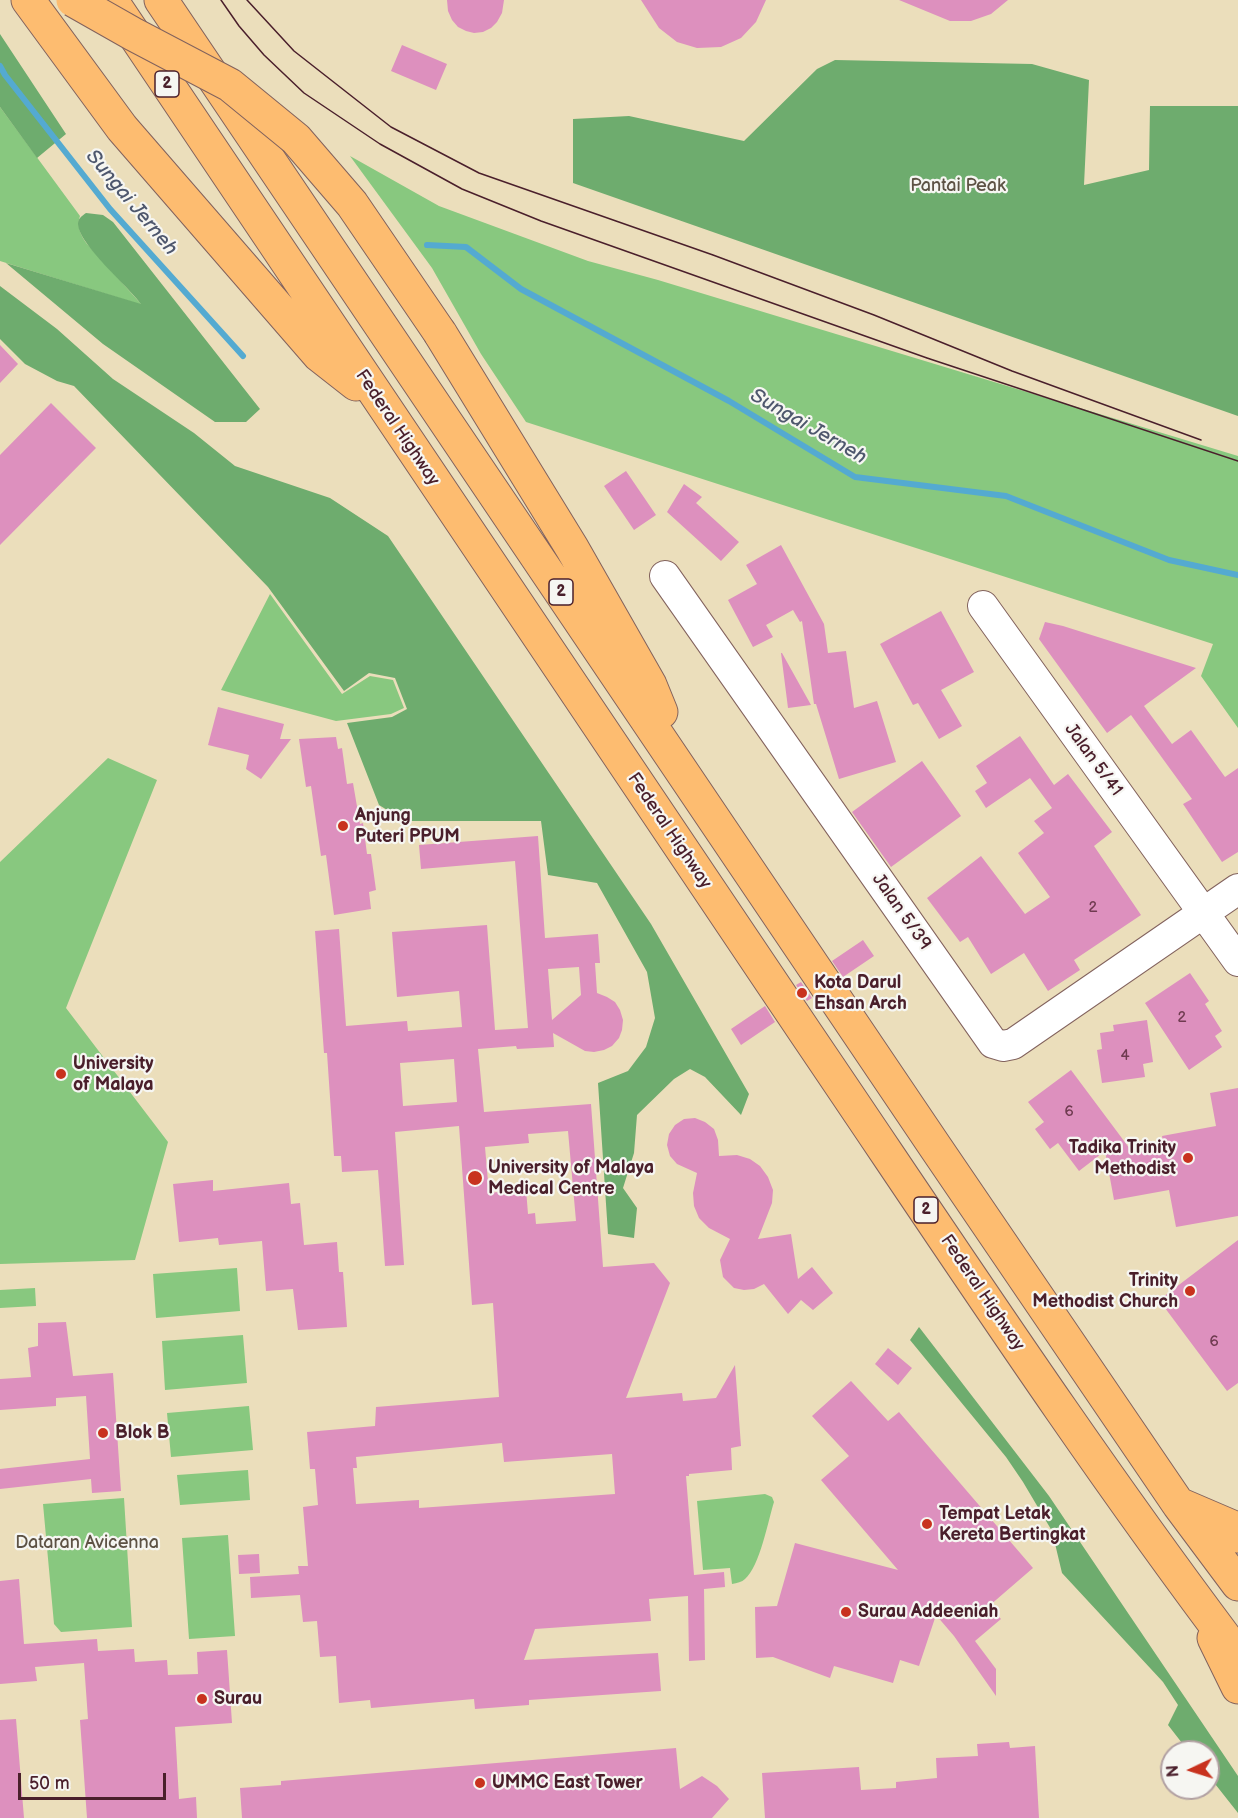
<!DOCTYPE html>
<html>
<head>
<meta charset="utf-8">
<style>
  body { margin:0 }
  #map { position:relative; width:1238px; height:1818px; overflow:hidden; background:#ebdebb; font-family:"Balsamiq Sans",sans-serif }
  canvas { display:block }
  .north { position:absolute; left:1160px; top:1740px; width:60px; height:60px; box-sizing:border-box; background:#f6f6f2; border:2px solid #b1a0a2; border-radius:50%; rotate:266deg; font-size:16px; font-weight:700; line-height:24px; text-align:center; color:#4a1f2b }
  .north::after { content:''; display:block; margin:auto; width:21px; height:27px; background:#c8321e; clip-path:polygon(50% 0,100% 100%,50% 72%,0 100%) }
  .scale { position:absolute; left:18px; top:1773px; width:148px; height:27px; box-sizing:border-box; border:3px solid #4a1f2b; border-top:0; padding-left:8px; font-size:18px; line-height:21px; white-space:nowrap; color:#4a1f2b; -webkit-text-stroke:4px #f6f6f2; paint-order:stroke }
</style>
</head>
<body>
<div id="map">
<canvas width="1238" height="1818"></canvas>
<div class="north">N</div>
<div class="scale">50 m</div>
</div>
<script>
const ctx = document.querySelector('canvas').getContext('2d');
ctx.lineJoin = 'round';
function paint(path, color) { ctx.fillStyle = color; ctx.fill(path, 'evenodd'); }
function stroke(path, color, width, dash) { ctx.strokeStyle = color; ctx.lineWidth = width; ctx.lineCap = dash ? 'butt' : 'round'; ctx.setLineDash(dash || []); ctx.stroke(path); }
function label(font, color, halo, rows, align = 'center') {
  ctx.font = font + ' "Balsamiq Sans",sans-serif'; ctx.lineWidth = 4.5; ctx.setLineDash([]); ctx.textBaseline = 'middle'; ctx.strokeStyle = halo; ctx.fillStyle = color; for (const [text, x, y, turn = 0] of rows) {
    ctx.save(); ctx.translate(x, y); ctx.rotate((+turn || 0) * Math.PI / 180); ctx.textAlign = isNaN(turn) ? turn : align; if (halo) ctx.strokeText(text, 0, 0); ctx.fillText(text, 0, 0); ctx.restore();
  }
}
paint(new Path2D(`
  M0 107 80 216C76 226 81 236 87 244L142 305 0 261Z
  M350 156 439 206 588 261 658 280 1238 456V728L1201 676 1213 644 526 422 481 354 432 268Z
  M270 594 342 694 370 676 393 680 404 708 391 714 336 721 221 690Z
  M108 758 157 780 66 1008 168 1142 135 1260 0 1264V862Z
  M237 1268 240 1311 156 1318 153 1274Z
  M35 1288 36 1306 0 1308V1290Z
  M243 1335 247 1383 165 1390 162 1341Z
  M249 1406 253 1450 171 1457 167 1413Z
  M248 1470 250 1500 180 1505 177 1475Z
  M765 1494 772 1497 774 1502C768 1521 760 1566 745 1579 742 1582 737 1583 732 1584L730 1568 703 1570 697 1501Z
  M124 1498 132 1627 61 1632 54 1624 43 1504Z
  M228 1535 235 1636 189 1639 182 1538Z`), '#88c87f');
paint(new Path2D(`
  M0 34 66 134 37 158 0 107Z
  M835 60 1032 64 1089 80 1084 185 1149 170 1150 106H1238V416L573 183V119L629 116 744 141 817 69Z
  M86 213 103 215 113 222 260 409 246 422H215L103 344 6 263 141 304C128 286 79 245 78 224 78 218 82 216 86 213Z
  M0 286 57 329 113 379 194 433 235 466 330 498 388 536 651 924 749 1094 741 1115 705 1077 690 1069 674 1079 637 1115 634 1153 623 1188 637 1208 634 1238 608 1234 598 1083 628 1071 646 1047 655 1018 647 972 597 883 548 875 541 821H405L379 805 347 723 392 717 407 709 395 678 369 673 344 691 268 587 74 386 57 381 25 364 0 339Z
  M919 1327 1049 1496 1238 1776V1813L1208 1775V1752H1189L1168 1725 1178 1705 1163 1682 1062 1573 1052 1531 1023 1482 1006 1457 910 1340Z`), '#6eac6e');
stroke(new Path2D(`
  M0 66 5 75 110 209 243 356
  M427 245 466 247 521 289 729 401 855 477 1006 496 1169 560 1238 575`), '#54aad1', 6);
paint(new Path2D(`
  M447 0H504L502 13 497 22 491 28 483 32 474 33 466 31 458 27 452 20 448 11Z
  M641 0H766L756 22 741 38 721 47 697 48 677 42 659 28Z
  M899 0H1008L991 14 971 21H950Z
  M402 45 447 64 436 90 391 71Z
  M0 345 18 364 0 383Z
  M51 403 96 448 0 545V455Z
  M626 471 656 515 634 530 604 486Z
  M684 484 702 497 696 503 739 542 721 561 667 512Z
  M781 545 824 624 828 653 846 651 854 708 877 701 896 762 839 779 816 704H814L802 621 800 622 793 610 766 625 773 637 753 647 728 600 757 584 746 565Z
  M941 611 974 672 941 690 962 726 939 739 918 703 913 705 880 644Z
  M1045 622 1063 626 1196 668 1144 706 1172 744 1191 730 1225 777 1238 768V852L1222 862 1183 804 1192 799 1131 715 1107 733 1039 639Z
  M781 653H782L811 705 788 708Z
  M218 707 284 724 280 739H291L261 779 246 769 249 755 208 745Z
  M1020 736 1054 785 1068 774 1112 832 1094 846 1141 915 1074 960 1080 970 1048 991 1024 953 991 974 968 937 960 942 927 898 981 856 1025 914 1050 897 1018 853 1044 833 1034 821 1052 808 1030 778 986 808 975 791 987 783 976 766Z
  M336 737 338 749 342 748 347 784 353 783 360 824 363 823 367 854H371L376 890 369 892 371 909 334 915 326 855 321 856 311 786 306 787 299 739Z
  M922 761 961 816 891 867 852 812Z
  M538 836 545 938 598 934 600 963H595L597 993 607 997 615 1002 620 1010 623 1020 622 1030 619 1038 612 1046 604 1050 594 1052 585 1051 553 1033 554 1047 517 1049 516 1046 478 1049 484 1112 591 1104 603 1267 654 1263 670 1283 626 1398 682 1393 683 1401 716 1398 735 1365 741 1446 731 1448 732 1470 689 1474V1476H686L694 1575 724 1572 725 1587 704 1589 705 1660 689 1661 688 1596 649 1599 651 1621 535 1629 524 1660 658 1653 661 1691 529 1700V1705L475 1709 474 1699 371 1708 370 1700 339 1703 336 1656 320 1657 317 1621 303 1622 300 1595 251 1598 250 1577 299 1574 298 1566H308L303 1507 318 1505 315 1469H310L307 1432 375 1426 376 1407 499 1397 493 1303 472 1305 459 1126 395 1132 404 1265 385 1266 378 1170 342 1172 341 1156H334L327 1053H324L315 931 339 929 346 1026 407 1021 408 1031 462 1027 459 991 397 997 392 932 487 925 495 1030 528 1028 515 861 421 869 419 845ZM579 967 581 995 552 1020 548 969ZM454 1059 457 1102 403 1106 400 1063ZM568 1131 576 1221 536 1224 535 1213 528 1214 526 1189 489 1193 485 1147 529 1143 528 1134ZM502 1443 504 1462 612 1454 615 1494 419 1508V1500L356 1504 353 1468H357L356 1457Z
  M863 940 874 956 843 977 832 961Z
  M1190 973 1209 1001 1205 1004 1222 1031 1215 1036 1222 1047 1189 1070 1145 1003Z
  M801 982 812 998 807 1001 796 985Z
  M765 1006 775 1022 741 1045 731 1029Z
  M1147 1020 1153 1062 1143 1064 1145 1077 1102 1083 1097 1050 1102 1049 1100 1033 1114 1031 1113 1025Z
  M1071 1070 1133 1153 1164 1147 1162 1136 1216 1126 1210 1093 1238 1088V1216L1176 1227 1169 1190 1114 1200 1105 1151 1079 1171 1058 1143 1050 1149 1035 1129 1044 1122 1028 1102Z
  M695 1118 705 1122 714 1129 718 1140 719 1156 737 1155 750 1159 760 1166 768 1177 773 1190 772 1203 758 1239 791 1234 798 1279 812 1267 833 1293 813 1310 801 1300 788 1314 764 1284 754 1289 744 1290 734 1288 723 1277 720 1260 730 1239 709 1228 699 1218 694 1206 693 1193 697 1173 677 1164 670 1156 667 1145 669 1134 675 1125 684 1119Z
  M213 1180V1191L289 1183 291 1204 300 1203 304 1245 337 1242 339 1272H343L347 1327 298 1330 293 1289 266 1291 262 1241 219 1245 218 1238 179 1242 173 1184Z
  M1238 1240V1383L1227 1391 1159 1300Z
  M66 1322 73 1376 113 1373 121 1491 92 1493 91 1479 0 1489V1469L90 1459 86 1396 56 1398V1406L0 1410V1379L31 1377 28 1348 38 1346V1323Z
  M888 1348 912 1368 898 1385 875 1364Z
  M851 1381 888 1421 899 1412 1033 1568 989 1606 1001 1619 975 1641 996 1669V1696L954 1636 936 1615 919 1666 900 1660 893 1683 834 1666 830 1678 773 1657 756 1658 755 1607 777 1606 795 1543 898 1570 821 1480 849 1456 812 1416Z
  M259 1554 260 1573 239 1574 238 1555Z
  M19 1579 24 1644 97 1639 98 1651 134 1649 135 1662 167 1660 168 1675 198 1674 197 1652 227 1650 232 1723 175 1727 179 1799 196 1797 197 1818H87L80 1720 88 1719 84 1663 35 1667 37 1681 0 1684V1581Z
  M16 1719 24 1818H0V1720Z
  M1009 1742 1010 1748 1035 1746 1039 1818H765L762 1773 859 1767 861 1790 896 1788V1782L937 1778 936 1758 978 1756 977 1744Z
  M676 1748 680 1789 702 1776 717 1786 729 1799 712 1818H242L240 1788 281 1785V1781Z`), '#dd90be');
const minor = new Path2D(`
  M665 576 993 1043 1003 1046 1013 1044 1238 889
  M983 606 1238 961`);
const highway = new Path2D(`
  M28 0 122 128 319 355 356 384
  M111 0C341 347 573 692 807 1035 948 1243 1086 1454 1238 1655
  M161 0 936 1148 1179 1505 1238 1584
  M440 333 572 548 650 685 661 712
  M1181 1505 1230 1526 1238 1536
  M1214 1638 1238 1687`);
stroke(minor, '#82625d', 32);
stroke(highway, '#82625d', 35);
stroke(minor, '#fff', 30);
stroke(highway, '#fdbc70', 33);
stroke(new Path2D(`
  M221 0 239 26 264 55 304 93 380 144 462 189 541 221 927 358 1238 461
  M247 0 294 51 391 127 479 173 713 255 874 315 1012 371 1201 440`), '#4a1f2b', 1.5);
const highwayBridge = new Path2D(`
  M73 0 133 34 230 85 296 139 352 204 440 333`);
stroke(highwayBridge, '#82625d', 35, []);
stroke(highwayBridge, '#fdbc70', 33);
for (const [x, y, r, color] of [
  [343,826,6,"#c8321e"],
  [802,993,6,"#c8321e"],
  [61,1074,6,"#c8321e"],
  [1188,1158,6,"#c8321e"],
  [475,1178,8,"#c8321e"],
  [1190,1291,6,"#c8321e"],
  [103,1433,6,"#c8321e"],
  [927,1524,6,"#c8321e"],
  [846,1612,6,"#c8321e"],
  [202,1699,6,"#c8321e"],
  [480,1783,6,"#c8321e"]
]) { const dot = new Path2D(); dot.arc(x, y, r, 0, 2 * Math.PI); ctx.fillStyle = color; ctx.fill(dot); stroke(dot, '#f6f6f2', 2); }
label('15px', '#6f3b50', null, [
  ["2",1093,908],
  ["2",1182,1018],
  ["4",1125,1056],
  ["6",1069,1112],
  ["6",1214,1342]
]);
for (const [x, y, w] of [
  [167,84,24],
  [561,592,24],
  [926,1210,24]
]) { const box = new Path2D(); box.roundRect(x - w / 2, y - 13, w, 26, 4.5); ctx.fillStyle = '#f6f6f2'; ctx.fill(box); stroke(box, '#4a1f2b', 1.5); }
label('bold 16px', '#4a1f2b', null, [
  ["2",167,84],
  ["2",561,592],
  ["2",926,1210]
]);
label('18px', '#5d5244', '#f6f6f2', [
  ["Pantai Peak",958,186],
  ["Dataran Avicenna",87,1543]
]);
label('18px', '#4a1f2b', '#f6f6f2', [
  ["Federal Highway",397,428,56],
  ["Jalan 5/41",1093,760,54],
  ["Federal Highway",669,831,56],
  ["Jalan 5/39",901,912,55],
  ["Federal Highway",982,1293,56]
]);
label('bold 18px', '#4a1f2b', '#f6f6f2', [
  ["Anjung",355,816],
  ["Puteri PPUM",355,837],
  ["Kota Darul",814,983],
  ["Ehsan Arch",814,1004],
  ["University",73,1064],
  ["of Malaya",73,1085],
  ["Tadika Trinity",1176,1148,"right"],
  ["Methodist",1176,1169,"right"],
  ["University of Malaya",488,1168],
  ["Medical Centre",488,1189],
  ["Trinity",1178,1281,"right"],
  ["Methodist Church",1178,1302,"right"],
  ["Blok B",115,1433],
  ["Tempat Letak",939,1514],
  ["Kereta Bertingkat",939,1535],
  ["Surau Addeeniah",858,1612],
  ["Surau",214,1699],
  ["UMMC East Tower",492,1783]
], 'left');
label('italic 20px', '#4e576d', '#f6f6f2', [
  ["Sungai Jerneh",131,203,50],
  ["Sungai Jerneh",808,427,30]
]);
</script>
</body>
</html>
